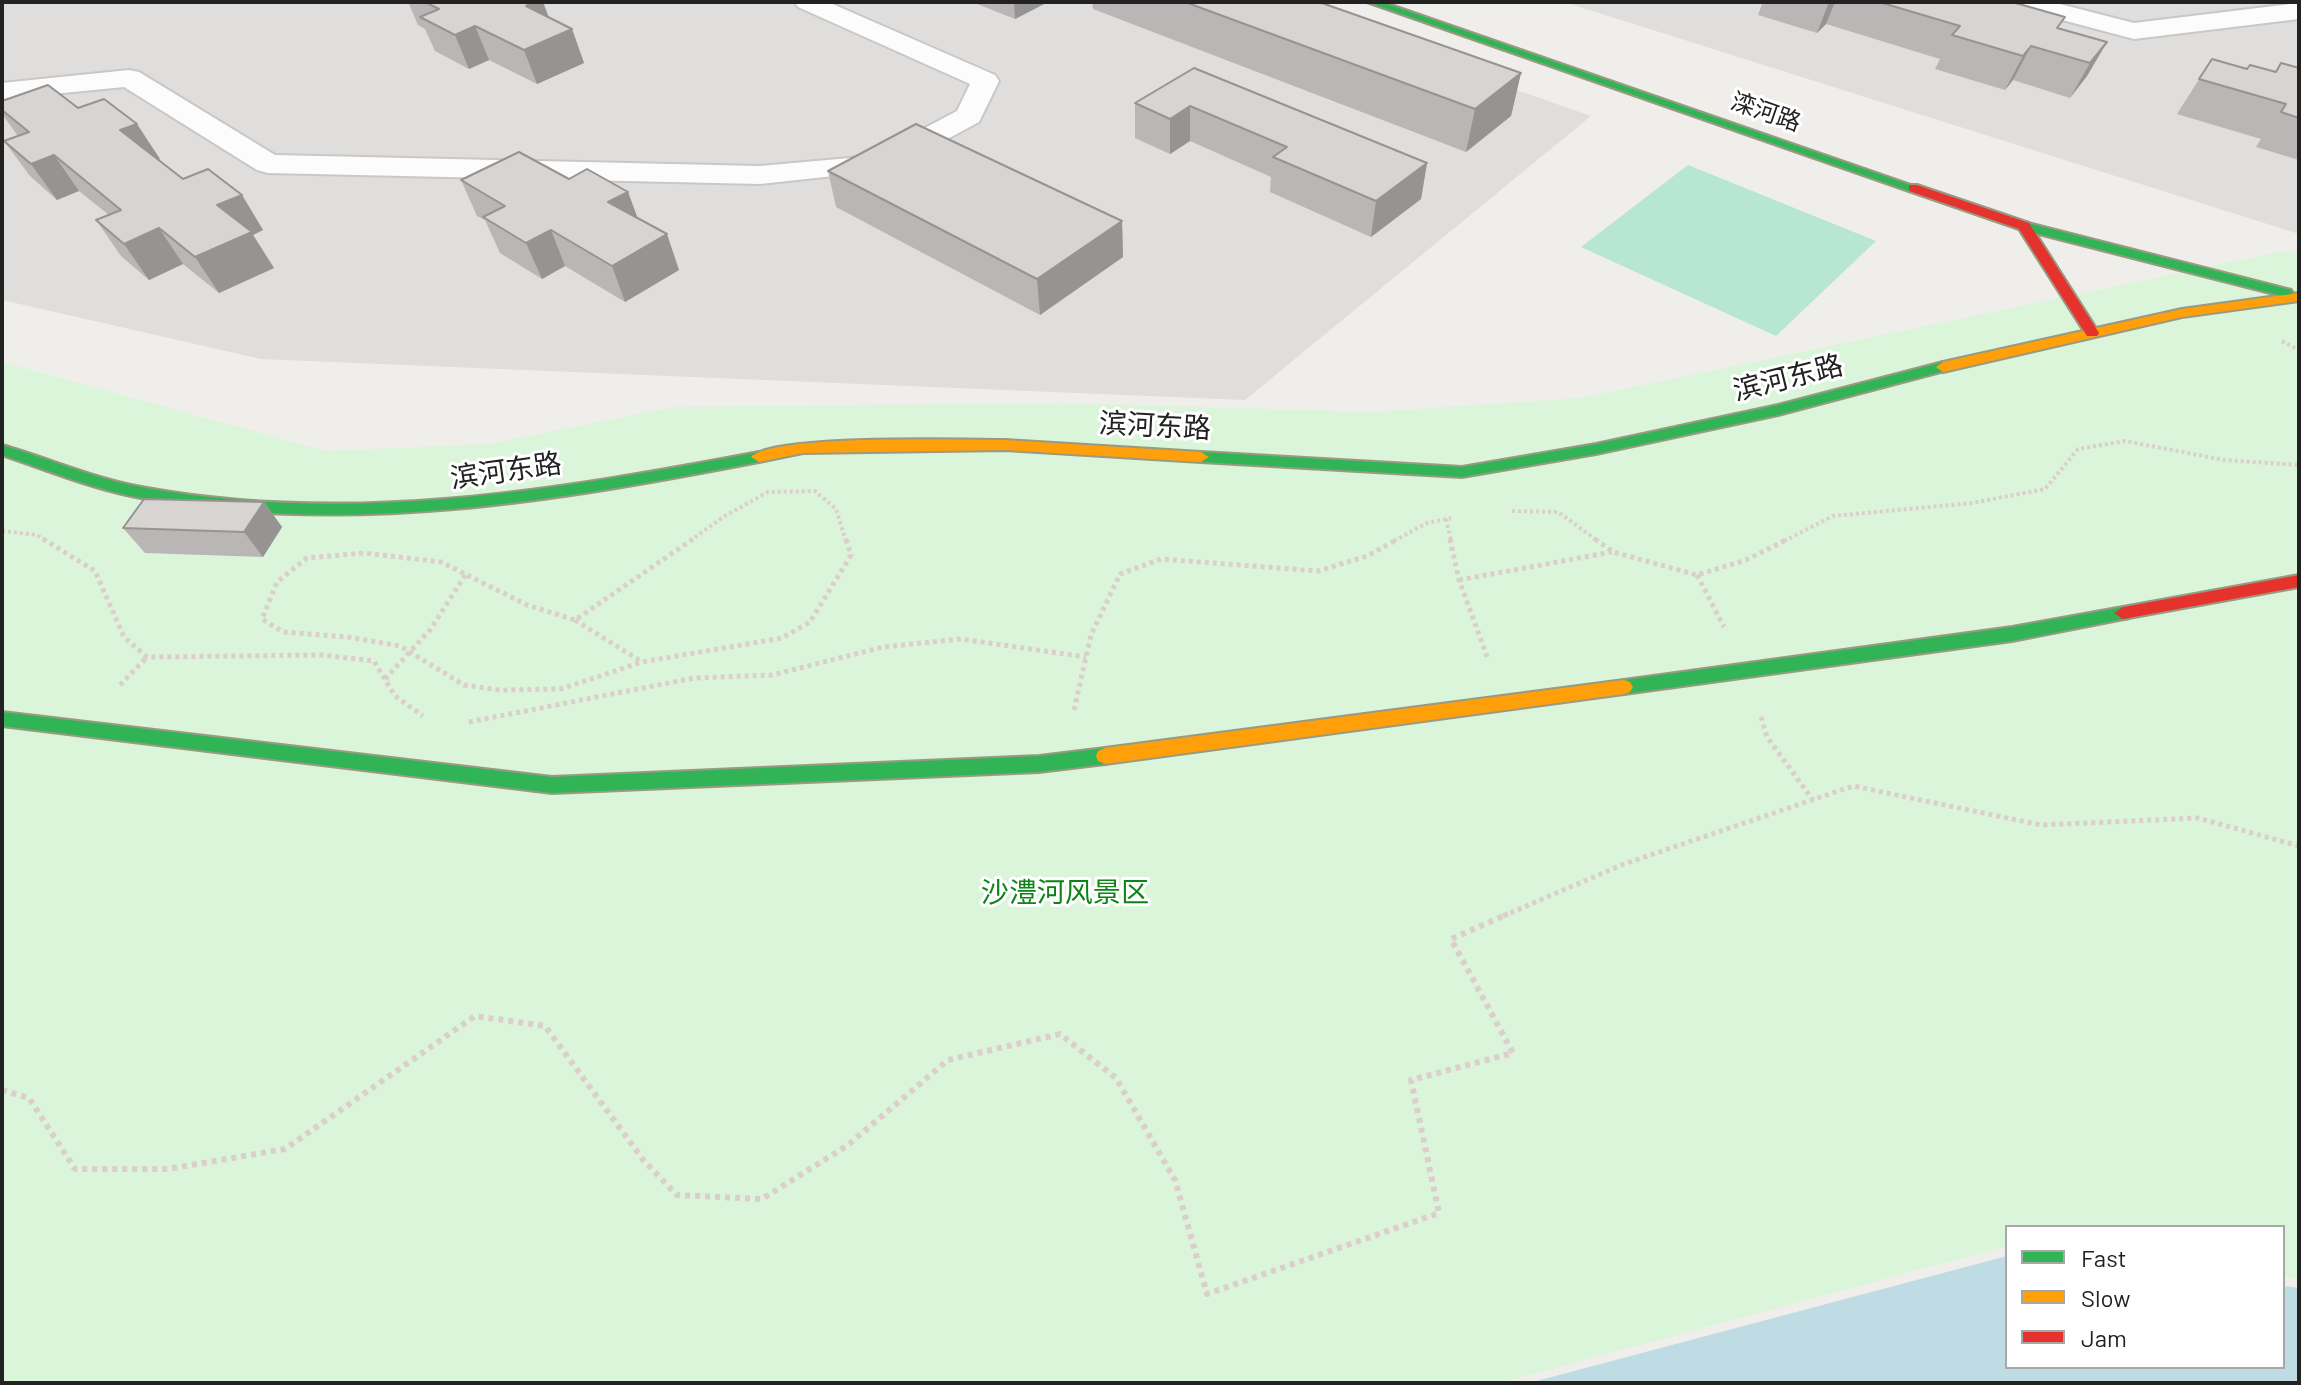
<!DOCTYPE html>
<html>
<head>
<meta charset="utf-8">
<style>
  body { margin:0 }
  #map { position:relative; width:2301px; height:1385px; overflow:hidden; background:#f0eeeb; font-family:Barlow,sans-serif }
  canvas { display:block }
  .frame { position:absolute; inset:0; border:4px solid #222; pointer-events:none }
  .legend { position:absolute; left:2005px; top:1225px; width:280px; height:144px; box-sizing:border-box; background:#fff; border:2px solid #a7a7a7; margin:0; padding:10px 14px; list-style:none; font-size:24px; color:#222 }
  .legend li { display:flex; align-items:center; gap:16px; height:40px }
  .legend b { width:40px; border:2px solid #a7a7a7 }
</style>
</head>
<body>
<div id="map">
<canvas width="2301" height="1385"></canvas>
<div class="frame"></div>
<ul class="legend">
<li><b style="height:10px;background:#30b455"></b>Fast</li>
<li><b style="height:10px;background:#ff9f0a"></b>Slow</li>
<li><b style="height:10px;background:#e5322d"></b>Jam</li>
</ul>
</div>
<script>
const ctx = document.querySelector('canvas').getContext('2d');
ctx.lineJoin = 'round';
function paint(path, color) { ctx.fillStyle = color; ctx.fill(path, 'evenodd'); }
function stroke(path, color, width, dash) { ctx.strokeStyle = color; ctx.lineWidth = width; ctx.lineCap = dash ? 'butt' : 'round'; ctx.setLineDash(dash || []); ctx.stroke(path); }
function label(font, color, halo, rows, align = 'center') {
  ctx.font = font + ' Barlow,"Noto Sans SC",sans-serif'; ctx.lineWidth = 6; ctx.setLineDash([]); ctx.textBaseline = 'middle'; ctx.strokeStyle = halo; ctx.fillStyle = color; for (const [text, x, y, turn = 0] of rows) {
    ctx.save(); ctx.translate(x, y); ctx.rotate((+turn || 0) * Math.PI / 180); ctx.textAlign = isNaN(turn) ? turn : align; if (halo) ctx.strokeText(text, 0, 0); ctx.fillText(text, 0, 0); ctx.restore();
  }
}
paint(new Path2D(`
  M2 2H1266L1591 116 1245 400 261 359 2 300Z
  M1564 2H2299V234Z`), '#dfdedc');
paint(new Path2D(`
  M2284 251H2299V1279L2283 1277V1227H2007V1246L1499 1383H2V362L326 451 489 444 673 407 1066 403 1372 412 1581 398Z`), '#daf5da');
paint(new Path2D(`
  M1688 165 1876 241 1776 336 1581 247Z`), '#b7e6d2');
paint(new Path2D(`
  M2007 1256V1367H2283V1286L2299 1288V1383H1529Z`), '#bfdbe3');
const street = new Path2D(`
  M794 2H828L995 75 999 81 979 122 890 170 760 184 268 173 257 170 124 87 2 99V83L129 70 139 72 275 155 760 166 872 156 957 111 970 84 798 7Z
  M2009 2H2052L2134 23 2299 3V19L2134 39 2013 7Z`);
const fast = new Path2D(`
  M1367 2H1382L1919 188 1909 191Z
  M2024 222 2291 290 2293 293 2286 297 2019 229 2018 226Z
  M1943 362 1948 364V370L1778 415 1596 454 1462 477 1201 462 1193 457 1201 452 1462 467 1596 444 1778 405Z
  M2 445C51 459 97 480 147 488 352 525 557 490 759 452L767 457 759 462C557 501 351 536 147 499 97 491 50 471 2 455Z
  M2123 607 2132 613 2129 618 2012 641 1624 694 1618 692 1615 687 1618 682 1624 680 2012 627Z
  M2 712 552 777 1039 756 1105 748 1112 751 1114 756 1112 761 1105 764 1039 772 552 793 2 726Z`);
const slow = new Path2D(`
  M2299 293V301L2182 317 1943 372 1936 367 1943 362 2182 309Z
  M1005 440 1201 452 1209 457 1201 462 1005 450 803 453 759 462 751 457C774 434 964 440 1005 440Z
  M1624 680 1630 682 1633 687 1630 692 1624 694 1105 764 1098 761 1096 756 1098 751 1105 748Z`);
const jam = new Path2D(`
  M1909 185H1917L2029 223 2099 333 2097 336H2087L2019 229 1909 191Z
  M2299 575V587L2123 619 2114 613 2123 607Z`);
stroke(street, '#c9c8c7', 4);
stroke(fast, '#999a82', 4);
stroke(slow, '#999a82', 4);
stroke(jam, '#999a82', 4);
stroke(new Path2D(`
  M2282 341 2299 350
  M1512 511 1558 512 1598 541
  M1446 519 1451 541
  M2 531 37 535 47 541
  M690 541 723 517 768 492 815 491 836 509 846 541
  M1394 541 1427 523 1451 518
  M1784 541 1833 516 1972 503 2045 489 2078 449 2125 441 2224 460 2299 465`), '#dccecd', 4, [3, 3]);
stroke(new Path2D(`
  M43 539 95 571 124 637 147 657 322 655 374 661 395 696 423 716
  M693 539 575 620 527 605 441 562 364 553 307 558 277 582 262 619 283 632 348 637 400 646 464 685 500 690 561 689 642 662 782 638 810 622 851 555 846 539
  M1450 539 1459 580 1488 659
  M1595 539 1613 552 1697 575 1746 560 1788 539
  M1697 575 1724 627
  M1459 580 1612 552
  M575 620 642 662
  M385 679 430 630 466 574
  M120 685 147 657
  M1074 710 1091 635 1120 574 1161 559 1318 571 1367 556 1398 539
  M1761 717 1767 737 1813 800
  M469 722 694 678 772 675 883 647 961 639 1086 657
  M1503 916 1624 864 1853 786 2041 825 2198 818 2299 846`), '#dccecd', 5, [4, 4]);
stroke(new Path2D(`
  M2 1090 29 1098 75 1169H168L285 1149 475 1016 545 1026 644 1161 677 1195 762 1199 848 1145 948 1060 1060 1034 1116 1078 1175 1180 1207 1294 1439 1213 1411 1080 1513 1053 1451 939 1508 914`), '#dccecd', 6, [5, 5]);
paint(street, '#fdfcfc');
paint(fast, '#30b455');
paint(slow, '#ff9f0a');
paint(jam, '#e5322d');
paint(new Path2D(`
  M408 2H543L549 17 572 29 584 63 537 84 489 60 469 69 435 51 425 29 418 25Z
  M972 2H1048L1015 19Z
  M1092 2H1319L1521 73 1511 116 1466 152 1093 9Z
  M1756 2H1879L2059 28 2107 42 2087 76 2070 98 2013 80 2005 90 1935 69 1940 59 1826 24 1817 33 1758 15 1762 4Z
  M2212 59 2247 69 2275 72 2281 63 2299 68V160L2256 147 2261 139 2177 114Z
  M1194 68 1427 163 1421 199 1371 237 1270 192 1271 177 1190 141 1170 154 1135 138V103Z
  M2 101 78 108 160 159 158 160 183 179 242 195 263 230 253 235 274 268 219 293 183 264 149 280 121 256 96 220 109 215 79 191 57 200 30 176 4 141 18 136 2 114Z
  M828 171 1122 221 1123 257 1040 315 836 207Z
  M569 179 628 192 637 218 679 270 625 302 565 266 542 279 500 253 485 220 477 216 461 180Z
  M264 502 282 527 263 557 145 553 123 528Z`), '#b9b6b5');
paint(new Path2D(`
  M536 2H543L554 33 526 6Z
  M1014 2H1048L1015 19Z
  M1829 2H1835L1826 24 1817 33Z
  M475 26 489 60 469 69 455 35Z
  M572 29 584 63 537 84 524 50Z
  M2107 42 2087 76 2070 98 2090 63Z
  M2031 46 2013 80 2005 90 2023 56Z
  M1521 73 1511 116 1466 152 1475 109Z
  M1190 106V141L1170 154V119Z
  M137 124 160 159 143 166 120 130Z
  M54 155 79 191 57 200 31 164Z
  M1427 163 1421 199 1371 237 1376 201Z
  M628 192 641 227 608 202Z
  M242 195 263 230 253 235 274 268 219 293 195 257 217 205Z
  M1122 221 1123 257 1040 315 1037 279Z
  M159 228 183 264 149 280 124 244Z
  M551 230 565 266 542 279 526 243Z
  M667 234 679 270 625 302 612 266Z
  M264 502 282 527 263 557 244 532Z`), '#969493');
const building = new Path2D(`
  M425 2H536L526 6 572 29 524 50 475 26 455 35 420 17 439 9Z
  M1185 2H1319L1521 73 1475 109Z
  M1879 2H1956L1960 3 1961 2H2012L2065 17 2057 28 2107 42 2090 63 2031 46 2023 56 1952 35 1960 26Z
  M2212 59 2247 69 2250 65 2276 72 2281 63 2299 68V118L2281 112 2286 104 2199 79Z
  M1194 68 1427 163 1376 201 1273 157 1287 147 1190 106 1170 119 1135 103Z
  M48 85 78 108 104 99 137 124 120 130 183 179 208 169 242 195 217 205 252 232 195 257 159 228 124 244 96 220 121 210 54 155 31 164 4 141 29 132 2 110V101Z
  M916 124 1122 221 1037 279 828 171Z
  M519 152 569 179 587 169 628 192 608 202 667 234 612 266 551 230 526 243 483 217 505 206 461 180Z
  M144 499 264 502 244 532 123 528Z`);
paint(building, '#d7d4d2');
stroke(building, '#969493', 2);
label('24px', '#222', '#fff', [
  ["滦河路",1766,112,19]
]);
label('28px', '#222', '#fff', [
  ["滨河东路",1788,378,-14],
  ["滨河东路",1155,426,3],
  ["滨河东路",506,471,-8]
]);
label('28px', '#0c8416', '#fff', [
  ["沙澧河风景区",1065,893]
]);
</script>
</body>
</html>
